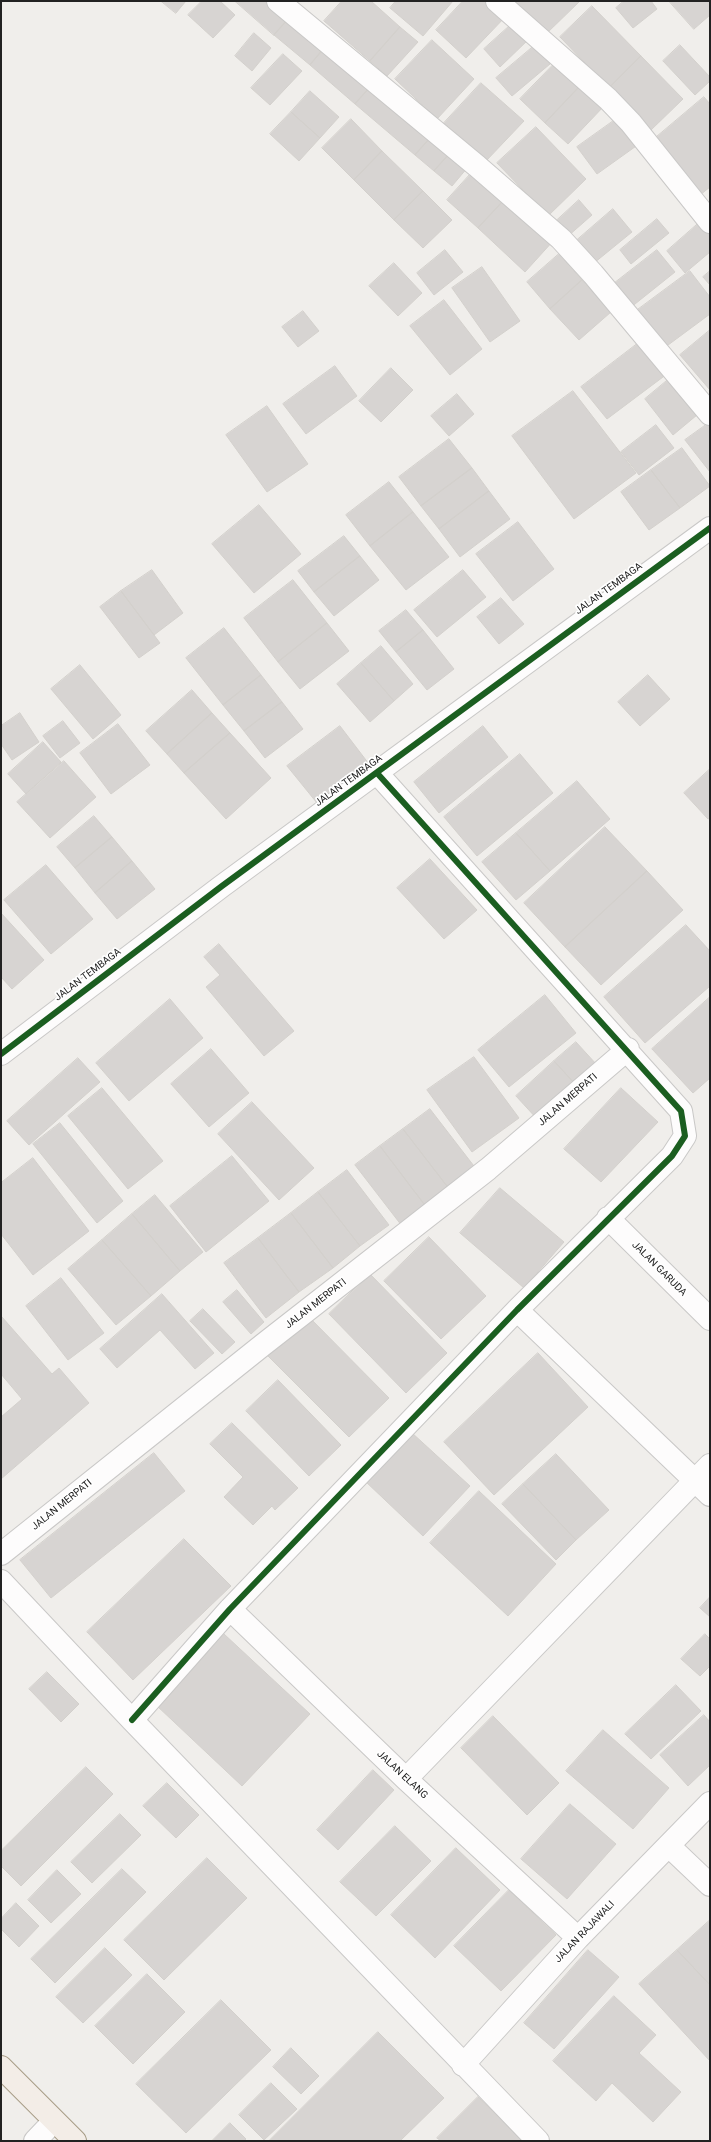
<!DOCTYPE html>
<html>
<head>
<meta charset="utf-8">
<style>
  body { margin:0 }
  #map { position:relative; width:711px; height:2142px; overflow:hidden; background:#f0eeeb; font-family:Roboto,sans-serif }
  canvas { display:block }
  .frame { position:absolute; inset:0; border:2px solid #222; pointer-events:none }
</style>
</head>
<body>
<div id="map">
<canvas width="711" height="2142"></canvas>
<div class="frame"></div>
</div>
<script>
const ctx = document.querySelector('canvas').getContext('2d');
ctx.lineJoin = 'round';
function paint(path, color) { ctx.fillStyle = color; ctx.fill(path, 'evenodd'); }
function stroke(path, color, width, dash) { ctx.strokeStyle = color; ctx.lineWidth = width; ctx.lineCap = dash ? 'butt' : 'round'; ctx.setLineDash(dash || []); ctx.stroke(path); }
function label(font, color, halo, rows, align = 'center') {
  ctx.font = font + ' Roboto,sans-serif'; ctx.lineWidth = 3.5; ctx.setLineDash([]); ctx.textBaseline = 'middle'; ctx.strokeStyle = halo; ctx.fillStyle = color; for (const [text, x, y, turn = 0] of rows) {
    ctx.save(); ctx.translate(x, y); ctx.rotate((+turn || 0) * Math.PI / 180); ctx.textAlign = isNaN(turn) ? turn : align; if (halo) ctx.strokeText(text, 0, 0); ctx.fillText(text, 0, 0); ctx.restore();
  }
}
const building = new Path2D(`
  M161 1H186L176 13Z
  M202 1H220L235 15 213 38 188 15Z
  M235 1H273L291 16 274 35Z
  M342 1H371L400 27 370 61 324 21Z
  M396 1H453L423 36 390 8Z
  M463 1H492L507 15 466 58 436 30Z
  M514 1H580L545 35Z
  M624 1H651L657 9 633 28 616 8Z
  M669 1H710V15L694 29Z
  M592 6 641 56 609 88 560 37Z
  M291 16 326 46 310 65 274 35Z
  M514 22 529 39 500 67 484 49Z
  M400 27 418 42 387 76 370 61Z
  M254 33 271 48 252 71 235 56Z
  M432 40 474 79 437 119 395 79Z
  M680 45 710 77V81L695 95 663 61Z
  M326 46 372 85 355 104 310 65Z
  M534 46 550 64 512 96 496 78Z
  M283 54 302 71 270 105 251 88Z
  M641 56 683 99 651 130 609 88Z
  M558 60 582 84 545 123 520 99Z
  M481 83 524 121 486 161 444 123Z
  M582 84 605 105 568 144 545 123Z
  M372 85 432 136 415 155 355 104Z
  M310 91 339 117 320 138 291 112Z
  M704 97 710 104V187L700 195 653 140Z
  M291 112 320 138 299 161 270 134Z
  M619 117 639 144 597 174 577 147Z
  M351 119 382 151 354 180 322 148Z
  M536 127 586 179 548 216 497 163Z
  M432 136 451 152 434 171 415 155Z
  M382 151 423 191 394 220 354 180Z
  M451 152 468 167 452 186 434 171Z
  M476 168 507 197 478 228 447 200Z
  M423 191 452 220 423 248 394 220Z
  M507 197 554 240 525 272 478 228Z
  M579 200 592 215 567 237 554 223Z
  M613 209 632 232 594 263 576 241Z
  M657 219 669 233 631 264 620 250Z
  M700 222 710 233V252L685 273 667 251Z
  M445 250 463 272 434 295 417 273Z
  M657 250 675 272 625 312 607 289Z
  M559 254 582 280 550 309 527 282Z
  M394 263 422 293 398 316 369 286Z
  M482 267 520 321 490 342 452 288Z
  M690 271 710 297V314L660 351 632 314Z
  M710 271V285L703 277Z
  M582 280 611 312 579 340 550 309Z
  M444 300 482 349 450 375 410 326Z
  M303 311 319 331 298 347 282 327Z
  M710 330V390L680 355Z
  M641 341 667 374 607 419 581 387Z
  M335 366 357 396 306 434 283 404Z
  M391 368 413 390 381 422 359 401Z
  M669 379 697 415 673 435 645 399Z
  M573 391 636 473 574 519 512 436Z
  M457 394 474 414 449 436 431 416Z
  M267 406 308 464 267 492 226 435Z
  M710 422V472L685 440Z
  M656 425 674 448 639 475 621 452Z
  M449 439 472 468 421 506 399 477Z
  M682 448 710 486 680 508 651 470Z
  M472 468 489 491 439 529 421 506Z
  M651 470 680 508 649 530 621 492Z
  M389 482 413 512 370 546 346 515Z
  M489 491 510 519 460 557 439 529Z
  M259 505 301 554 254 593 212 544Z
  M413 512 449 557 406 590 370 546Z
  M518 522 554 569 513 601 476 554Z
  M344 536 360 556 314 592 298 571Z
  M360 556 379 580 334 616 314 592Z
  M152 570 183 613 154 635 121 591Z
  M463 570 486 597 437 637 414 610Z
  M293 580 327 623 278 662 244 618Z
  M121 591 160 643 139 658 100 607Z
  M501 598 524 624 499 644 477 617Z
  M406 610 423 630 396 652 379 631Z
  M327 623 349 651 300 689 278 662Z
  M224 628 261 675 223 705 186 658Z
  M423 630 454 669 427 690 396 652Z
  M381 646 413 684 394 701 361 663Z
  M361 663 394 701 370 722 337 684Z
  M80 665 121 715 93 739 51 689Z
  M261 675 282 702 244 731 223 705Z
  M648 675 670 699 640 726 618 702Z
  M192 690 212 713 167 754 146 731Z
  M282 702 303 729 265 758 244 731Z
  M20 713 39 742 12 760 1 744V726Z
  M212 713 230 733 184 773 167 754Z
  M63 721 80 743 60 758 43 736Z
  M118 724 150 765 111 794 80 753Z
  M340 726 369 764 317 803 287 766Z
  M483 726 508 757 439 813 414 782Z
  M230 733 271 778 226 819 184 773Z
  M43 742 61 762 26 794 8 774Z
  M520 754 553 793 477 856 444 817Z
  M64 761 96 797 50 838 17 802Z
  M710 769V818L708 819 684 793Z
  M577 781 610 819 550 871 516 833Z
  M94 816 112 837 75 868 57 847Z
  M605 827 647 871 565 947 524 903Z
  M516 833 550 871 516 900 482 862Z
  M112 837 132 861 95 893 75 868Z
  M430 859 477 910 444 939 397 888Z
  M132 861 155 889 117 919 95 893Z
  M46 865 93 919 51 954 4 900Z
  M647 871 683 910 601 985 565 947Z
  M1 913 44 960 12 989 1 977Z
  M686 925 710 951V986L645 1043 604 997Z
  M219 944 294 1031 264 1056 206 987 220 975 204 957Z
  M545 995 576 1033 509 1087 478 1050Z
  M710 997V1078L693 1093 652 1049Z
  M170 999 203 1038 129 1101 96 1063Z
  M576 1042 597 1065 576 1085 554 1061Z
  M211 1049 249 1093 209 1127 171 1084Z
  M474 1057 519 1118 472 1152 427 1090Z
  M78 1058 100 1082 29 1145 7 1121Z
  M554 1061 576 1085 538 1120 516 1096Z
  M102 1088 163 1161 128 1189 68 1116Z
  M621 1088 658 1122 601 1182 564 1149Z
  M252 1102 314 1168 279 1200 218 1134Z
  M430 1109 477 1170 450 1190 403 1129Z
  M60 1123 123 1201 97 1223 33 1144Z
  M403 1129 450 1190 427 1208 380 1146Z
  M380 1146 427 1208 402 1226 355 1165Z
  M232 1156 269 1201 206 1252 170 1206Z
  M33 1158 89 1231 33 1275 1 1234V1183Z
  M347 1170 389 1225 360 1246 318 1192Z
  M500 1188 564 1242 524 1288 460 1233Z
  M318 1192 360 1246 333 1268 291 1213Z
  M155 1195 203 1252 180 1271 132 1214Z
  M291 1213 333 1268 299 1292 258 1238Z
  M132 1214 180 1271 151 1296 102 1240Z
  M429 1237 486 1296 441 1339 384 1281Z
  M258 1238 299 1292 266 1318 224 1263Z
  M102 1240 151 1296 116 1325 68 1269Z
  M370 1274 447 1353 406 1393 329 1314Z
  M61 1278 104 1333 68 1360 26 1306Z
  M237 1290 264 1322 251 1334 223 1302Z
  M162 1294 214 1353 195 1369 160 1330 117 1368 100 1349Z
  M203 1309 235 1342 222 1354 190 1321Z
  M306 1314 389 1398 349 1437 266 1354Z
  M2 1317 52 1374 59 1368 89 1403 1 1479V1417L22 1399 1 1374Z
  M538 1353 588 1407 494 1495 444 1442Z
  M278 1380 341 1445 309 1476 246 1411Z
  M232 1423 298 1488 275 1510 272 1506 253 1525 224 1497 243 1477 210 1444Z
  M411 1432 470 1486 423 1536 365 1481Z
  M154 1453 185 1491 51 1598 20 1560Z
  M556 1454 609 1510 576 1540 523 1484Z
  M523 1484 576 1540 556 1560 502 1504Z
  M479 1491 556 1564 508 1616 430 1543Z
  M184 1539 231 1586 133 1680 87 1632Z
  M710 1597V1617L700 1608Z
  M224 1634 310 1714 242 1786 156 1705Z
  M705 1634 710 1639V1666L700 1676 681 1659Z
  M47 1672 79 1704 61 1722 29 1689Z
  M676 1685 701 1711 651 1759 625 1734Z
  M704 1715 710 1722V1765L688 1786 660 1755Z
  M493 1716 559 1783 527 1815 461 1748Z
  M603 1730 669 1788 633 1829 566 1771Z
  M86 1767 113 1794 21 1886 1 1866V1851Z
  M373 1770 394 1790 338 1850 317 1830Z
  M167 1783 199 1815 176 1838 143 1806Z
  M570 1804 616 1844 567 1899 521 1859Z
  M120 1814 141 1835 92 1883 71 1862Z
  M395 1826 431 1861 376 1916 340 1882Z
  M456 1848 500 1890 435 1958 391 1915Z
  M207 1858 247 1898 164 1980 124 1940Z
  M122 1869 146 1892 55 1983 31 1959Z
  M57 1870 81 1894 51 1923 28 1900Z
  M509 1890 556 1935 501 1991 454 1946Z
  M16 1903 39 1926 19 1947 1 1929V1919Z
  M710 1920V1985L677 1950Z
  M105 1948 132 1975 83 2023 56 1997Z
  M588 1950 619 1977 554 2049 524 2023Z
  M677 1950 710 1985V2061L639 1984Z
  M147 1974 185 2012 133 2064 95 2026Z
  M614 1996 656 2035 639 2053 681 2092 653 2122 612 2083 596 2101 553 2061Z
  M221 2000 271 2050 186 2133 136 2084Z
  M378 2032 444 2098 400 2141H269Z
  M291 2048 319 2076 301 2094 273 2067Z
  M271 2083 297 2109 264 2140 239 2115Z
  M478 2097 523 2141H441L437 2138Z
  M230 2123 246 2139 244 2141H212Z`);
paint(building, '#d7d4d2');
stroke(building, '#d3d0cc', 1);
const minor = new Path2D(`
  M278 1 477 166 561 239 593 274 710 414
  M497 1 608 99 631 123 710 222
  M1 1054 222 886 710 528
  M608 1218 710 1319
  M517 1310 710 1495
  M1 1554 264 1344 488 1169 628 1049
  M1 1581 132 1720 538 2141
  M230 1609 406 1779 578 1938
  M132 1720 230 1609 517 1310 672 1156 685 1136 681 1111 377 773
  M406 1779 710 1465
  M669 1846 710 1885
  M463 2065 578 1938 710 1803
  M35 2141 53 2122`);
const major = new Path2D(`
  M1 2067 75 2141`);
stroke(minor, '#c9c8c7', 24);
stroke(major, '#a79c86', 24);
stroke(minor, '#fdfcfc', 22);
stroke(major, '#f3ede7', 22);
stroke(new Path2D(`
  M1 1054 222 886 710 528
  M132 1720 230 1609 517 1310 672 1156 685 1136 681 1111 377 773`), '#1b5e20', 6);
label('10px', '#222', '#fff', [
  ["JALAN TEMBAGA",609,589,-36],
  ["JALAN TEMBAGA",349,781,-36],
  ["JALAN TEMBAGA",88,975,-37],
  ["JALAN MERPATI",568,1100,-41],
  ["JALAN GARUDA",659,1269,45],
  ["JALAN MERPATI",316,1304,-38],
  ["JALAN MERPATI",62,1505,-39],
  ["JALAN ELANG",402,1775,43],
  ["JALAN RAJAWALI",585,1932,-46]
]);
</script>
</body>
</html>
